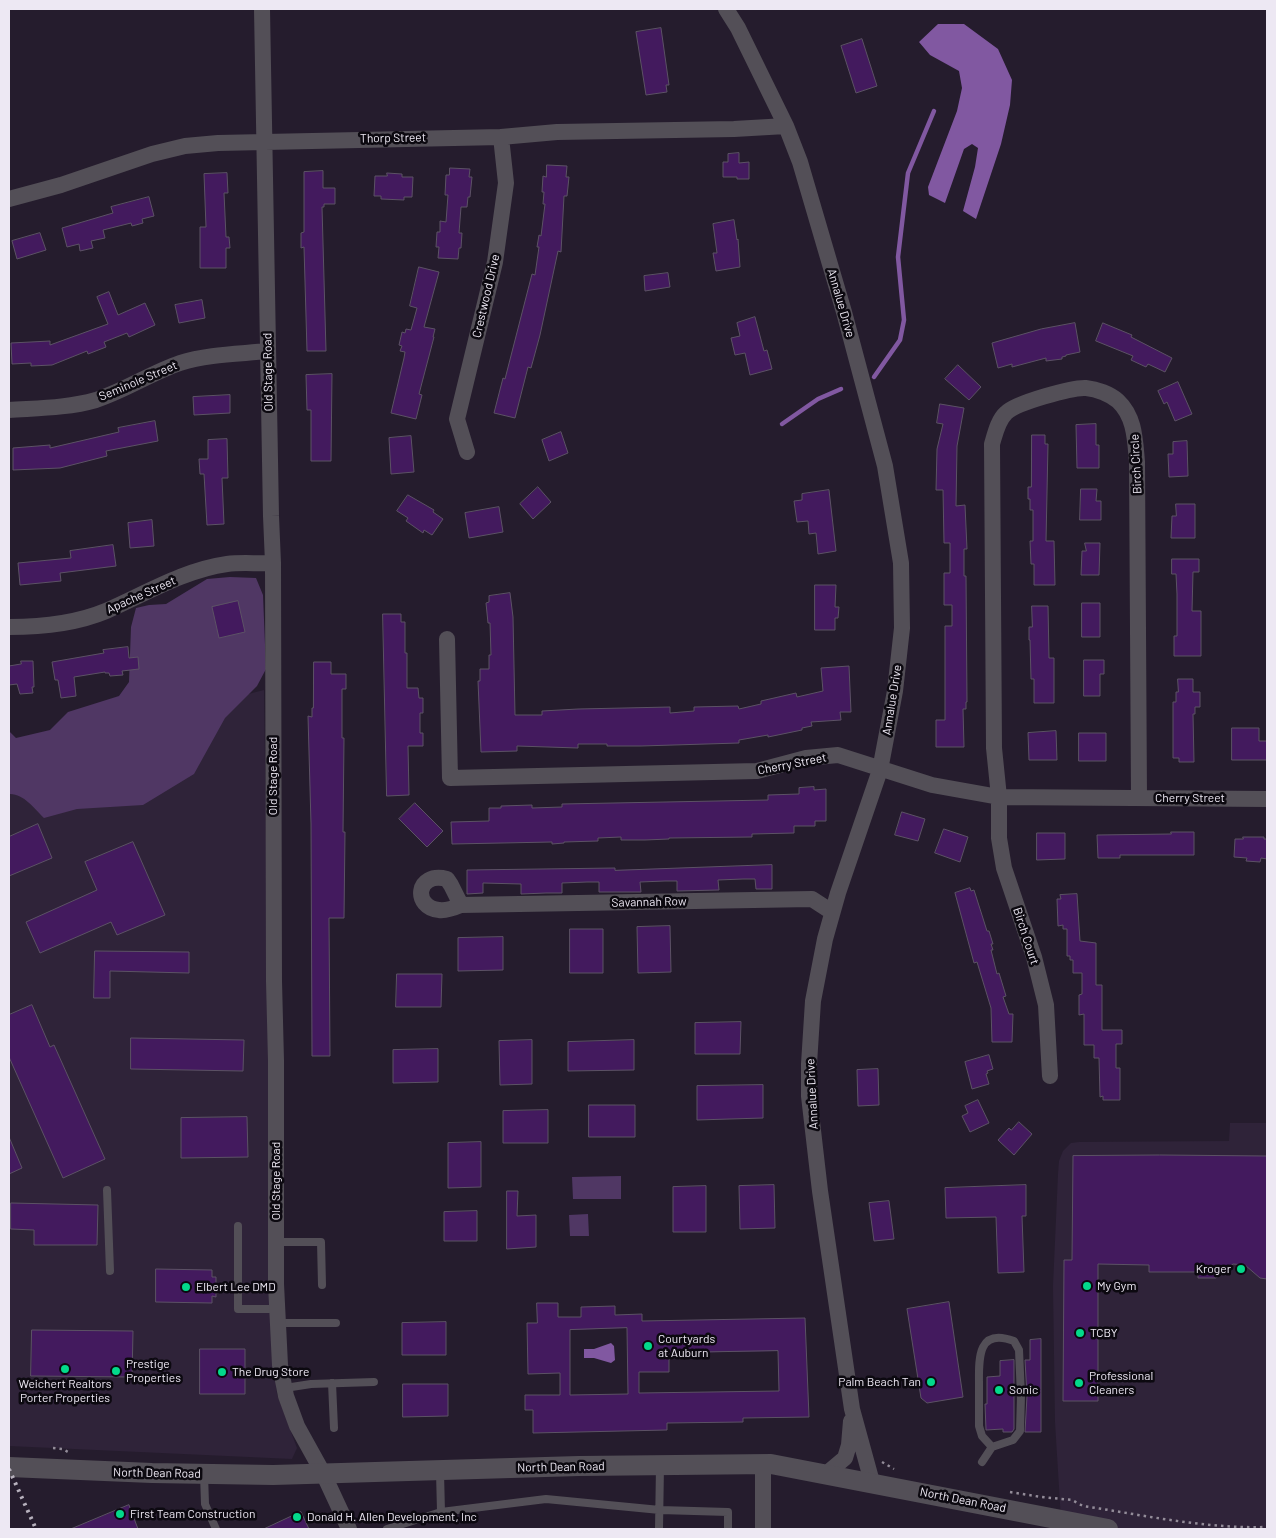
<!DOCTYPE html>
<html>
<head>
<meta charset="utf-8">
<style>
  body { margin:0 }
  #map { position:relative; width:1276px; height:1538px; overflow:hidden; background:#251c2d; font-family:Barlow,sans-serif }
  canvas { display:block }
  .frame { position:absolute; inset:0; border:10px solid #ede8f3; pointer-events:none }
</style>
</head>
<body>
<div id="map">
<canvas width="1276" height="1538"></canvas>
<div class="frame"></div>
</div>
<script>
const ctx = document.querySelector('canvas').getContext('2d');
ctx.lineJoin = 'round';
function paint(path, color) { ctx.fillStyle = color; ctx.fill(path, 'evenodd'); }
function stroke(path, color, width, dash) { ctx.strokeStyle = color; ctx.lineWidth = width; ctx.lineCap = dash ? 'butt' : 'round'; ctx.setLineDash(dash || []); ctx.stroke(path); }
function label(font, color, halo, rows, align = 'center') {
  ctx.font = font + ' Barlow,sans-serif'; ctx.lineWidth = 5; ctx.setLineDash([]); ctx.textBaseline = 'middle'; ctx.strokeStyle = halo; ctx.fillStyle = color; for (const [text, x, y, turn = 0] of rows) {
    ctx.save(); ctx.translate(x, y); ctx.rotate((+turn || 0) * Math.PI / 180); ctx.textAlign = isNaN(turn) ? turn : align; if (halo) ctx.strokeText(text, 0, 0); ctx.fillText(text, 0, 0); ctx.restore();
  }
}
paint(new Path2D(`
  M264 690 273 1348 277 1394 297 1448 292 1459 9 1446V755Z
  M1230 1123H1267V1529H1115L1061 1520 1055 1422 1053 1286 1058 1174 1059 1161 1063 1151 1071 1143 1079 1142 1229 1141Z`), '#2f2339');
paint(new Path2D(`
  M230 577 256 578 263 595 266 669 257 686 225 718 194 774 143 805 77 809 44 818C34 808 23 793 9 794V731L16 738 50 730 68 712 119 696 129 682 131 627 136 608 149 605 166 604 207 579Z
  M621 1176V1199H573L572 1177Z
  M588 1214 589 1236H570L569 1215Z`), '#503764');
paint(new Path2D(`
  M938 24H964L998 49 1012 80 1010 105 1001 144 976 219 963 211 975 167 978 148 972 144 964 149 945 203 929 195 928 187 957 111 962 88 959 71 930 55 919 42Z
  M611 1343 614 1346 615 1360 611 1363 594 1358H584V1349H594Z`), '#8158a1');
stroke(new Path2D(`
  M874 377 900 340 904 320 898 257 908 173 934 111
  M782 424 818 399 841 389`), '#8158a1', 4.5);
const building = new Path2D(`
  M661 28 669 85H666L667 92 646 95 636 32Z
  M862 39 877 86 856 93 841 46Z
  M739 153V163L749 162V179H737V177H723V162H728V154Z
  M547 165 567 166 566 177H569L567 196H564L561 252 558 251 540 335 531 368 528 367 515 418 494 413 503 378 505 379 532 274 535 275 539 247H537L539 235 541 236 545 204H543L544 192H542L543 176 546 177Z
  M450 168 470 169 469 177H472L470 197H468L467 207H461L459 233H462L461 248H459L458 259 438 258 439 247H436L437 232H440V221L446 222 448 195H445L446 175H449Z
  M323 171V188H335V204H324V207H322L326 351H307L304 247 301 248V233L304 232V172Z
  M227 173 228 193H224L226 237H229L230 248H226V268H200V227H206L204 174Z
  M387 173 402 174V177H413L412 197H404V200L381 199V196H374L375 176H387Z
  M149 197 154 216 142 219 143 223 132 226 131 223 103 230 105 238 91 241 93 248 80 251 79 244 67 247 62 228 113 213 111 207Z
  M734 220 737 240 738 239 740 267 716 271 713 253H717L713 224Z
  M40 233 46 250 17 259 12 241Z
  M419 267 439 272 424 327 435 329 433 337H434L419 394 422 395 416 419 391 413 404 358 405 352 400 351 402 346 399 345 402 332 405 333 406 329 411 330 417 308 410 306Z
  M668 273 670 287 645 291 644 276Z
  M109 292 118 315 145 303 155 325 129 337 127 333 104 342 106 347 88 354 87 351 52 365 31 366V363L12 364 11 343 50 341V345L108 324 97 297Z
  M202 300 205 318 179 323 175 305Z
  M755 317 764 351 767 350 772 369 750 375 745 353 735 355 731 338 740 336 737 323Z
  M1075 323 1080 352 1066 355V356L1062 357V359L1046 361V358L1012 367V364L998 368 992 343 1041 329Z
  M1103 323 1132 335 1131 337 1172 358 1165 372 1148 364 1146 367 1131 360 1133 356 1096 341Z
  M958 365 981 387 969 400 945 379Z
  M332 374 331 461H311V410H307L306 375Z
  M1178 382 1192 414 1175 421 1167 402 1164 404 1158 391Z
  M230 395V413L194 415 193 397Z
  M940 404 964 408 957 446 956 506 965 505 967 549H964V576H966L967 702H966V709H963L964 747H936V720H945V626H952V605H944V573H950V543H944L943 490H936L937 449 943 424 937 423Z
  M155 421 158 441 106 451 107 456 60 468 13 470V448L50 445V448L119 432 118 428Z
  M1096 424V445H1099V468H1077L1076 425Z
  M561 432 568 453 549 461 542 440Z
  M1032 435H1045V444H1048L1046 541H1054L1055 585H1034V564H1031L1030 541H1033V510H1030V499H1028V487H1031Z
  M411 436 414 472 391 474 389 438Z
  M227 439 228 478H222L224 524 207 525 204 474H200L199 459H208V440Z
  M1187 441 1188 476 1169 477 1168 454H1173V442Z
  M538 487 551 502 533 519 520 504Z
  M1081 489H1097L1096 501H1101V520H1080Z
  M829 490 836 551 818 554 816 533 809 534 808 521 797 522 794 501 802 500V494Z
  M408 495 434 510 433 512 443 519 432 535 424 530 423 533 406 521 408 518 397 511Z
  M1176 504H1195V538H1171L1172 516H1176Z
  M499 507 503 532 469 538 465 513Z
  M152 520 154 546 130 548 128 523Z
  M1085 543H1100L1099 575H1081L1082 551H1086Z
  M113 545 116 566 60 573 61 581 20 585 18 563 71 558 70 551Z
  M1172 559H1199V572H1193L1192 611H1201V656H1174V636H1177V594L1176 574H1172Z
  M815 585H836L835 607H839L838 618H835V630H815Z
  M510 593 513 617 515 715H542V711L578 709 670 707V713L694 711V707L738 706 739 709 761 704V701L796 693 797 697 823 691 821 668 849 666 851 712H840L841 720 811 722 812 726 802 728V730L768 737V735L739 740V743L641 746H607V744H578V748L517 746V751L481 752 478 681H480V669H489V655H491L490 623H488L486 603 489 602V596Z
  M238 601 245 632 219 638 212 607Z
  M1082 603H1100V637H1082Z
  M1032 606H1048L1049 658H1054V703H1034V679H1031L1030 640H1029V627H1032Z
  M383 614H401V622H405V653H407V688H418L419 698H423V713H420V733H423V746H408L409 795 387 796Z
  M128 647 129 658 138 657 139 669 122 671 123 675 110 676 109 673H105V672L74 677 76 696 61 698 58 680H55L52 662 104 653 103 650Z
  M1084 660H1104V674H1100V696H1084Z
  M21 661H33L34 687H32L33 693 20 694 17 684 9 685V666L21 664Z
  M314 662H331V674H346V689H342V738H344L343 832H345L344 918H329L330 1056H312L311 824 308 716 312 717V708H313Z
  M1178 679H1193V692H1200V707H1195V714H1193L1194 762H1179V758H1173V702H1176V692H1178Z
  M1232 728H1259V741H1267V760H1232Z
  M1056 731 1057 760H1029L1028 733Z
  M1079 733H1106V761H1079Z
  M814 787V790L826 789V821H815V826H794V833L752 834V837L669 838V839L645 840H621V837L598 838V841L564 842V843L552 844V842L452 844 451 822 489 821V808H501V806L532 805V808L562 807V804L768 800V795L799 794V788Z
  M415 803 443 831 427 847 399 819Z
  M902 812 925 819 918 841 895 835Z
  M38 824 52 858 9 876V837Z
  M944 829 968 837 960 862 935 853Z
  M1171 832H1194V855H1120V858H1098L1097 835 1171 834Z
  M1037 833H1065V859L1037 860Z
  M1243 837H1264V839H1267V859L1261 858 1260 862 1246 861 1247 858 1234 857 1235 839H1243Z
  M133 842 165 915 117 935 111 922 40 953 26 922 97 890 85 862Z
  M772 865V889H756L755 879H743L718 880 719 890 677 891V881H665L640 882 641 892H599V882H587L562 883V893H546L521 894V884L483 883V893L467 894V870L615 868V870Z
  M970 888 971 891 974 890 987 931H989L993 944H991L993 950H991L997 974 999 973 1006 996 1003 997 1009 1014H1013L1012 1042H992L991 1008 977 962 974 963 955 893Z
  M1077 894 1080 941 1096 943V985H1102V1030H1122V1044H1116V1068H1120V1100H1103V1096L1100 1097 1099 1058H1094V1045H1084V1014L1079 1015V995L1082 994V973H1073V960H1070V956H1067V929H1063V925L1058 926 1057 899H1061L1060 895Z
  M670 926 671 972 638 973 637 927Z
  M570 929H603V973H570Z
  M503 937V970L458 971V938Z
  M95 951 189 952V973L110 971V998H94Z
  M397 974H442L441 1007H396Z
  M32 1005 50 1047 54 1045 105 1159 63 1178 9 1057V1015Z
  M741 1022 740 1054H695V1023Z
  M131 1038 244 1040 243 1071 131 1069Z
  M532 1040V1084L500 1085 499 1041Z
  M634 1040V1070L568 1071V1042Z
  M438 1049V1082L393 1083V1050Z
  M989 1055 993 1069 987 1071 988 1073 986 1074 989 1084 972 1089 965 1062Z
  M878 1069 879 1105 858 1106 857 1070Z
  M763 1085V1118L697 1120V1086Z
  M978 1100 989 1123 970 1132 962 1116 968 1113 965 1106Z
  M589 1105H635V1137H589Z
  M548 1110V1143H503V1111Z
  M247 1117 248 1157 181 1158V1118Z
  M1019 1122 1032 1134 1014 1155 998 1140 1009 1128 1011 1130Z
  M9 1137 22 1168 9 1174Z
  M481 1142V1187L448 1188V1143Z
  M1160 1155 1267 1156V1279L1260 1278 1245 1265 1233 1264 1216 1278H1198V1272H1149V1265L1098 1264V1401H1063L1064 1260H1072L1073 1156Z
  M774 1185 775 1228 740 1229 739 1186Z
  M1026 1185V1216H1022L1024 1272 998 1273 996 1217 946 1218 945 1188Z
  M706 1186V1232H673V1187Z
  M507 1191H518L517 1216 536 1215V1247L507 1249Z
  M889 1201 894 1239 874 1241 869 1203Z
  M11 1203 98 1205 97 1245H34V1230L11 1229Z
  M477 1211V1241H444V1212Z
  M156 1269 212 1270V1277H216V1297L212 1296V1303L156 1302Z
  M949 1302 963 1397 927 1403 921 1398 907 1309Z
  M537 1303H558V1317H581V1307L615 1306V1315L642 1314V1321L805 1318 809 1417 743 1418V1422L667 1423V1430L533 1433V1410H525V1395H560V1373L528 1374 527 1323H537ZM627 1328 628 1394 570 1395V1330ZM778 1351 779 1391 639 1393V1372H669V1353Z
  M446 1322V1355H402V1323Z
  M32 1330 133 1331 132 1377 31 1376Z
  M1041 1339V1432H1025L1027 1396 1025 1360H1030V1340Z
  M200 1349H245V1394H200Z
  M1014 1360V1429L1012 1432H1003V1429L986 1430 985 1404H987V1377L1000 1376V1361Z
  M403 1384H448V1416L403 1417Z
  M129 1505 138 1529H71Z
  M301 1512 309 1529H264Z`);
paint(building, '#431a5e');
stroke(building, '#5c5265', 1);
stroke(new Path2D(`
  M53 1448 63 1449 68 1452
  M882 1462 894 1469
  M1010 1492 1041 1497 1072 1500 1083 1506C1144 1515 1205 1529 1267 1527`), '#938c99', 2.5, [2.5, 4]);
stroke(new Path2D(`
  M107 1190 110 1271
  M238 1226V1309H277
  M276 1242H321L322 1285
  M278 1323H336
  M332 1383 334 1428
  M285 1388 311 1384 374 1382
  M982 1462 992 1447 1013 1440 1020 1431 1021 1396 1019 1350 1014 1341C976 1327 979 1361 979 1386 979 1400 979 1413 979 1426L982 1436 992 1447
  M440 1472 441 1512
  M204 1474 205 1504 216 1529
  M387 1529 441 1512 546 1499 660 1510 728 1512V1529
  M659 1529 660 1466`), '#534f57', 8);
stroke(new Path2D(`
  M262 9 271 516 273 563 274 981 276 1061V1284L280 1365 286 1396 297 1426 323 1473 349 1529
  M726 9 738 28 786 126 800 162 844 312 885 466 901 563 902 628 895 691 880 770 838 893 825 939 813 1001 809 1064V1096L820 1191 852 1409 872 1482
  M9 199 61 185 152 154 185 146 218 143 501 137 557 132 734 129 786 126
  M9 410C38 408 68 408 96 400 126 390 151 373 180 363 208 354 239 354 268 351
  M467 452 457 419 495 262 506 183 501 137
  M9 627C42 627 75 624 106 611 145 594 184 570 227 564 242 562 258 564 273 563
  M447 639 450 778 757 771 806 758 838 755 932 785 999 797 1267 799
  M461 905 451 885 447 879C415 871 413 908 439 910 446 911 454 908 461 905L812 899 832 912
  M1050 1076 1046 1005 1034 957 1004 868 999 838V797L994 748 992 444C995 434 998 420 1006 413 1015 403 1073 387 1086 388 1097 389 1110 394 1118 401 1135 417 1135 440 1137 462L1139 798
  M763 1464V1529
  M826 1474 845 1458 849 1445 851 1421`), '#534f57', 16);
stroke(new Path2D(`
  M9 1467 152 1473 273 1475 579 1466 771 1464 1108 1529`), '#534f57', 20);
stroke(new Path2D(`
  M9 1469 36 1529`), '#b7b1bd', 4, [2.5, 5]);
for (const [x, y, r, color] of [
  [1241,1269,5,"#03d98b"],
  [1087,1286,5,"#03d98b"],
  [186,1287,5,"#03d98b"],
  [1080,1333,5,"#03d98b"],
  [648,1346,5,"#03d98b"],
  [65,1369,5,"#03d98b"],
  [116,1371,5,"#03d98b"],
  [222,1372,5,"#03d98b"],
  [931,1382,5,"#03d98b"],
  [1079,1383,5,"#03d98b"],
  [999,1390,5,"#03d98b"],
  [120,1514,5,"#03d98b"],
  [297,1517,5,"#03d98b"]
]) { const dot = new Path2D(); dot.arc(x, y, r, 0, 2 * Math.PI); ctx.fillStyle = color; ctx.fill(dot); stroke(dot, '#0c0910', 2); }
label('12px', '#ede8f3', '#0c0910', [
  ["Thorp Street",393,138,-1],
  ["Crestwood Drive",486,296,-77],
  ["Annalue Drive",841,303,74],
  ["Old Stage Road",268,372,-91],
  ["Seminole Street",138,381,-23],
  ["Birch Circle",1136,464,-93],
  ["Apache Street",141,595,-24],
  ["Annalue Drive",892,700,-81],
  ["Cherry Street",792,764,-11],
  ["Old Stage Road",273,776,-90],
  ["Cherry Street",1190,798],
  ["Savannah Row",649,902,-1],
  ["Birch Court",1026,936,72],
  ["Annalue Drive",812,1094,-93],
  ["Old Stage Road",276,1181,-90],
  ["North Dean Road",561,1467,-1],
  ["North Dean Road",157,1473,1],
  ["North Dean Road",963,1500,11]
]);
label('12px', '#ede8f3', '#0c0910', [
  ["Kroger",1231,1269,"right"],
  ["My Gym",1097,1286],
  ["Elbert Lee DMD",196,1287],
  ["TCBY",1090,1333],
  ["Courtyards",658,1339],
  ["at Auburn",658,1353],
  ["Prestige",126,1364],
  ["Properties",126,1378],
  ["The Drug Store",232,1372],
  ["Professional",1089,1376],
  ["Cleaners",1089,1390],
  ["Palm Beach Tan",921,1382,"right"],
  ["Weichert Realtors",65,1384,"center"],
  ["Porter Properties",65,1398,"center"],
  ["Sonic",1009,1390],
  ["First Team Construction",130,1514],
  ["Donald H. Allen Development, Inc",307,1517]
], 'left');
</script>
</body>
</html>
